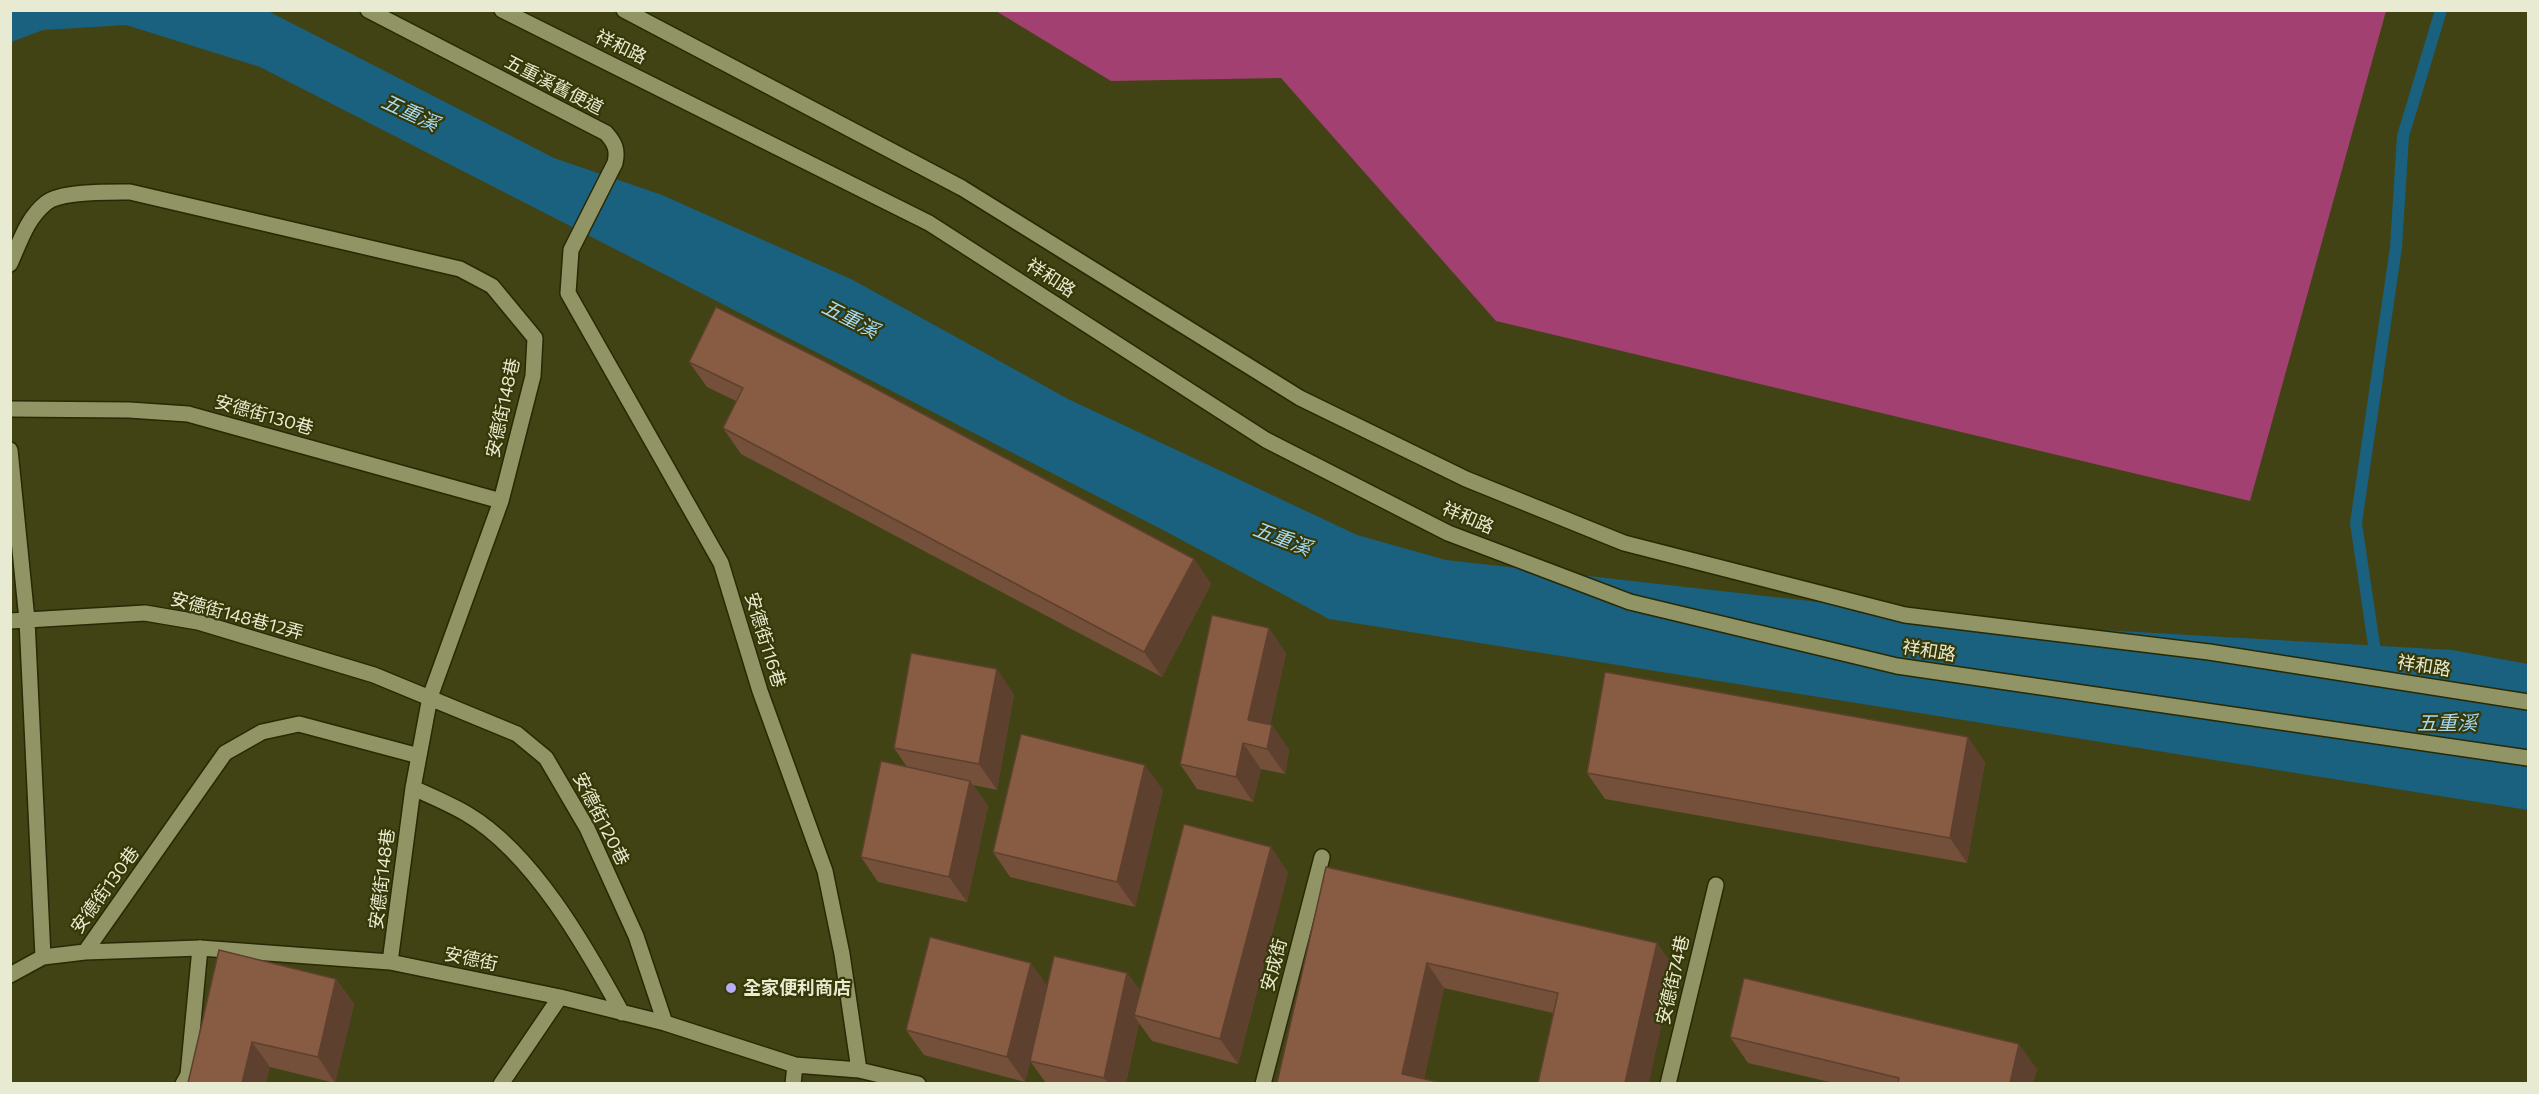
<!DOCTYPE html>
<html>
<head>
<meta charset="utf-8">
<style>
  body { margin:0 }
  #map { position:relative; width:2539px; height:1094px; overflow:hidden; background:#414314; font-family:Commissioner,sans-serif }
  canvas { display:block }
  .frame { position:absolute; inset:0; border:12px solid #e8ead1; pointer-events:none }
</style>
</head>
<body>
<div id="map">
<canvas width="2539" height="1094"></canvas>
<div class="frame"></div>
</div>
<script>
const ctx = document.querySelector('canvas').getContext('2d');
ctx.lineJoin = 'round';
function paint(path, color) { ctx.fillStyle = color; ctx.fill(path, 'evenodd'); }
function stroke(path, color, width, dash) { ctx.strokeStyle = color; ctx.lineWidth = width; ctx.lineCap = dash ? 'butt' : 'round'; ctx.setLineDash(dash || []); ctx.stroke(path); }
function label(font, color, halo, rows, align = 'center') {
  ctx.font = font + ' Commissioner,"Noto Sans TC",sans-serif'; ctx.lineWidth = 4.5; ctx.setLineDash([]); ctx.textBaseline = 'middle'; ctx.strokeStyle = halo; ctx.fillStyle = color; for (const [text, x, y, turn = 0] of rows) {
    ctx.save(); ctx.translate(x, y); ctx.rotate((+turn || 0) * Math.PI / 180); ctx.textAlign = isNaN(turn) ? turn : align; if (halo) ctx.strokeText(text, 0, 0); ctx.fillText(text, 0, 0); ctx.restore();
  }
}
paint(new Path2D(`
  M996 11H2386L2250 501 1496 321 1281 78 1111 81Z`), '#a14071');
paint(new Path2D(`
  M11 11H268L554 158 662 195 853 280 1068 399 1357 535 1446 560 2032 626 2452 650 2528 664V810L1329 619 1163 530 260 67 126 25 43 30 11 42Z`), '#19617f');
stroke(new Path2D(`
  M2376 659 2356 523 2396 247 2403 136 2441 10`), '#19617f', 12);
const service = new Path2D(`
  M183 1084 188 1075 200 948`);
const minor = new Path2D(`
  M368 10 606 133C615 143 618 150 615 163L571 250 568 293 721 563 760 691 825 871 842 954 859 1070
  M10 264C20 242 27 218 46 203 60 191 111 192 130 192L460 269 492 286 535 338 533 376 501 501 430 697 413 788 390 962
  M10 409 129 410 188 414 501 501
  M10 450 27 620 43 957
  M10 621 145 613 198 622 374 675 517 734 546 758 587 828 636 936 665 1023
  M413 788C431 796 450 804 467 814 533 853 586 947 622 1013
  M85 952 225 753 262 732 299 724 419 756
  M10 975 43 957 85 952 200 948 390 962 560 997 665 1023 795 1065 859 1070 918 1084
  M501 1084 560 997
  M793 1084 795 1065
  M1263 1084 1322 857
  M1668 1084 1716 885`);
const secondary = new Path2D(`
  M502 10 929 223 1266 440 1448 533 1630 602 1897 666 2528 758
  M624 10 962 188 1300 398 1466 479 1624 543 1905 615 2209 652 2528 702`);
stroke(service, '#282905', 18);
stroke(minor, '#282905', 18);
stroke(secondary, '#282905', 18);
stroke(service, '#919464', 15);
stroke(minor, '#919464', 15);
stroke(secondary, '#919464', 15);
paint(new Path2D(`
  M689 362 1194 559 1211 584 1162 677 741 454 723 428 736 401 707 387Z
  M1286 653 1270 725H1272L1289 750 1285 774 1261 769 1253 802 1197 789 1180 764Z
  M1014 694 997 790 973 785 988 806 967 902 878 882 861 857 907 767 894 748Z
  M1985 762 1967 863 1605 799 1587 773Z
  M1163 790 1135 907 1010 877 993 852Z
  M1326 867 1657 943 1674 968 1553 1013 1444 988 1424 1079 1277 1083Z
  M1288 872 1238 1064 1152 1041 1139 1023 1126 1083H1046L1030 1061 1034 1047 1025 1082 924 1055 906 1030 1047 986 1127 973 1141 992Z
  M336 979 354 1004 335 1083 270 1067 188 1083Z
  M1730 1037 2037 1069 2033 1083H1834L1748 1063Z`), '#744f3a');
paint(new Path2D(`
  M1194 559 1211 584 1162 677 1144 652Z
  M1269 628 1286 653 1266 745 1248 720Z
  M997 669 1014 694 997 790 979 764Z
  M1272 725 1289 750 1285 774 1267 749Z
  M1968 737 1985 762 1967 863 1950 838Z
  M1243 743 1261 769 1253 802 1236 777Z
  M1145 765 1163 790 1135 907 1117 882Z
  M970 781 988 806 967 902 949 877Z
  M1271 847 1288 872 1238 1064 1220 1039Z
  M1657 943 1674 968 1649 1083H1625Z
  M1031 963 1049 988 1025 1082 1007 1057Z
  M1427 963 1444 988 1423 1083 1402 1074Z
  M1127 973 1145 998 1134 1015 1139 1023 1126 1083H1108L1104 1078Z
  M336 979 354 1004 335 1083 318 1057Z
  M252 1042 270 1067 266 1083H242Z
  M2019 1044 2037 1069 2033 1083H2010Z`), '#5e402f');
const building = new Path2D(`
  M716 307 824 361 1194 559 1144 652 723 428 743 388 689 362Z
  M1212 615 1269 628 1248 720 1272 725 1267 749 1243 743 1236 777 1180 764Z
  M911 653 997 669 979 764 894 748Z
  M1605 672 1968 737 1950 838 1587 773Z
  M1021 734 1145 765 1117 882 993 852Z
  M881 761 970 781 949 877 861 857Z
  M1184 824 1271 847 1220 1039 1134 1015Z
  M1326 867 1657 943 1625 1083H1538L1558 993 1427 963 1402 1074 1442 1083H1277Z
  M930 937 1031 963 1007 1057 906 1030Z
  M219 950 336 979 318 1057 252 1042 242 1083H188Z
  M1054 956 1127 973 1104 1078 1030 1061Z
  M1744 978 2019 1044 2010 1083H1898L1899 1078 1730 1037Z`);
paint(building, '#875c43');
stroke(building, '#5e402f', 1.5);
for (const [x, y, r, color] of [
  [731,988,6,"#b8abf7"]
]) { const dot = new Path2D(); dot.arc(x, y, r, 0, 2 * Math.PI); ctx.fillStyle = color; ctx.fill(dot); stroke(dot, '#373807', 2); }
label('18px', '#e8ead1', '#373807', [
  ["祥和路",621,47,26],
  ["五重溪舊便道",554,85,27],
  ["祥和路",1051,278,33],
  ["安德街148巷",503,408,-78],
  ["安德街130巷",264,415,16],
  ["祥和路",1468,518,23],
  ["安德街148巷12弄",237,616,15],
  ["安德街116巷",765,640,73],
  ["祥和路",1929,651,9],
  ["祥和路",2424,666,9],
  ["安德街120巷",601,819,63],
  ["安德街148巷",382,879,-83],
  ["安德街130巷",105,890,-54],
  ["安德街",471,959,12],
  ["安成街",1274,965,-75],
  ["安德街74巷",1673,980,-77]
]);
label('bold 18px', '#e8ead1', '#373807', [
  ["全家便利商店",743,988]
], 'left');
label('italic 20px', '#a4d9f5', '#373807', [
  ["五重溪",410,113,25],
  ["五重溪",850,319,27],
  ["五重溪",1282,539,21],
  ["五重溪",2447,723]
]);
</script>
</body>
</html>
